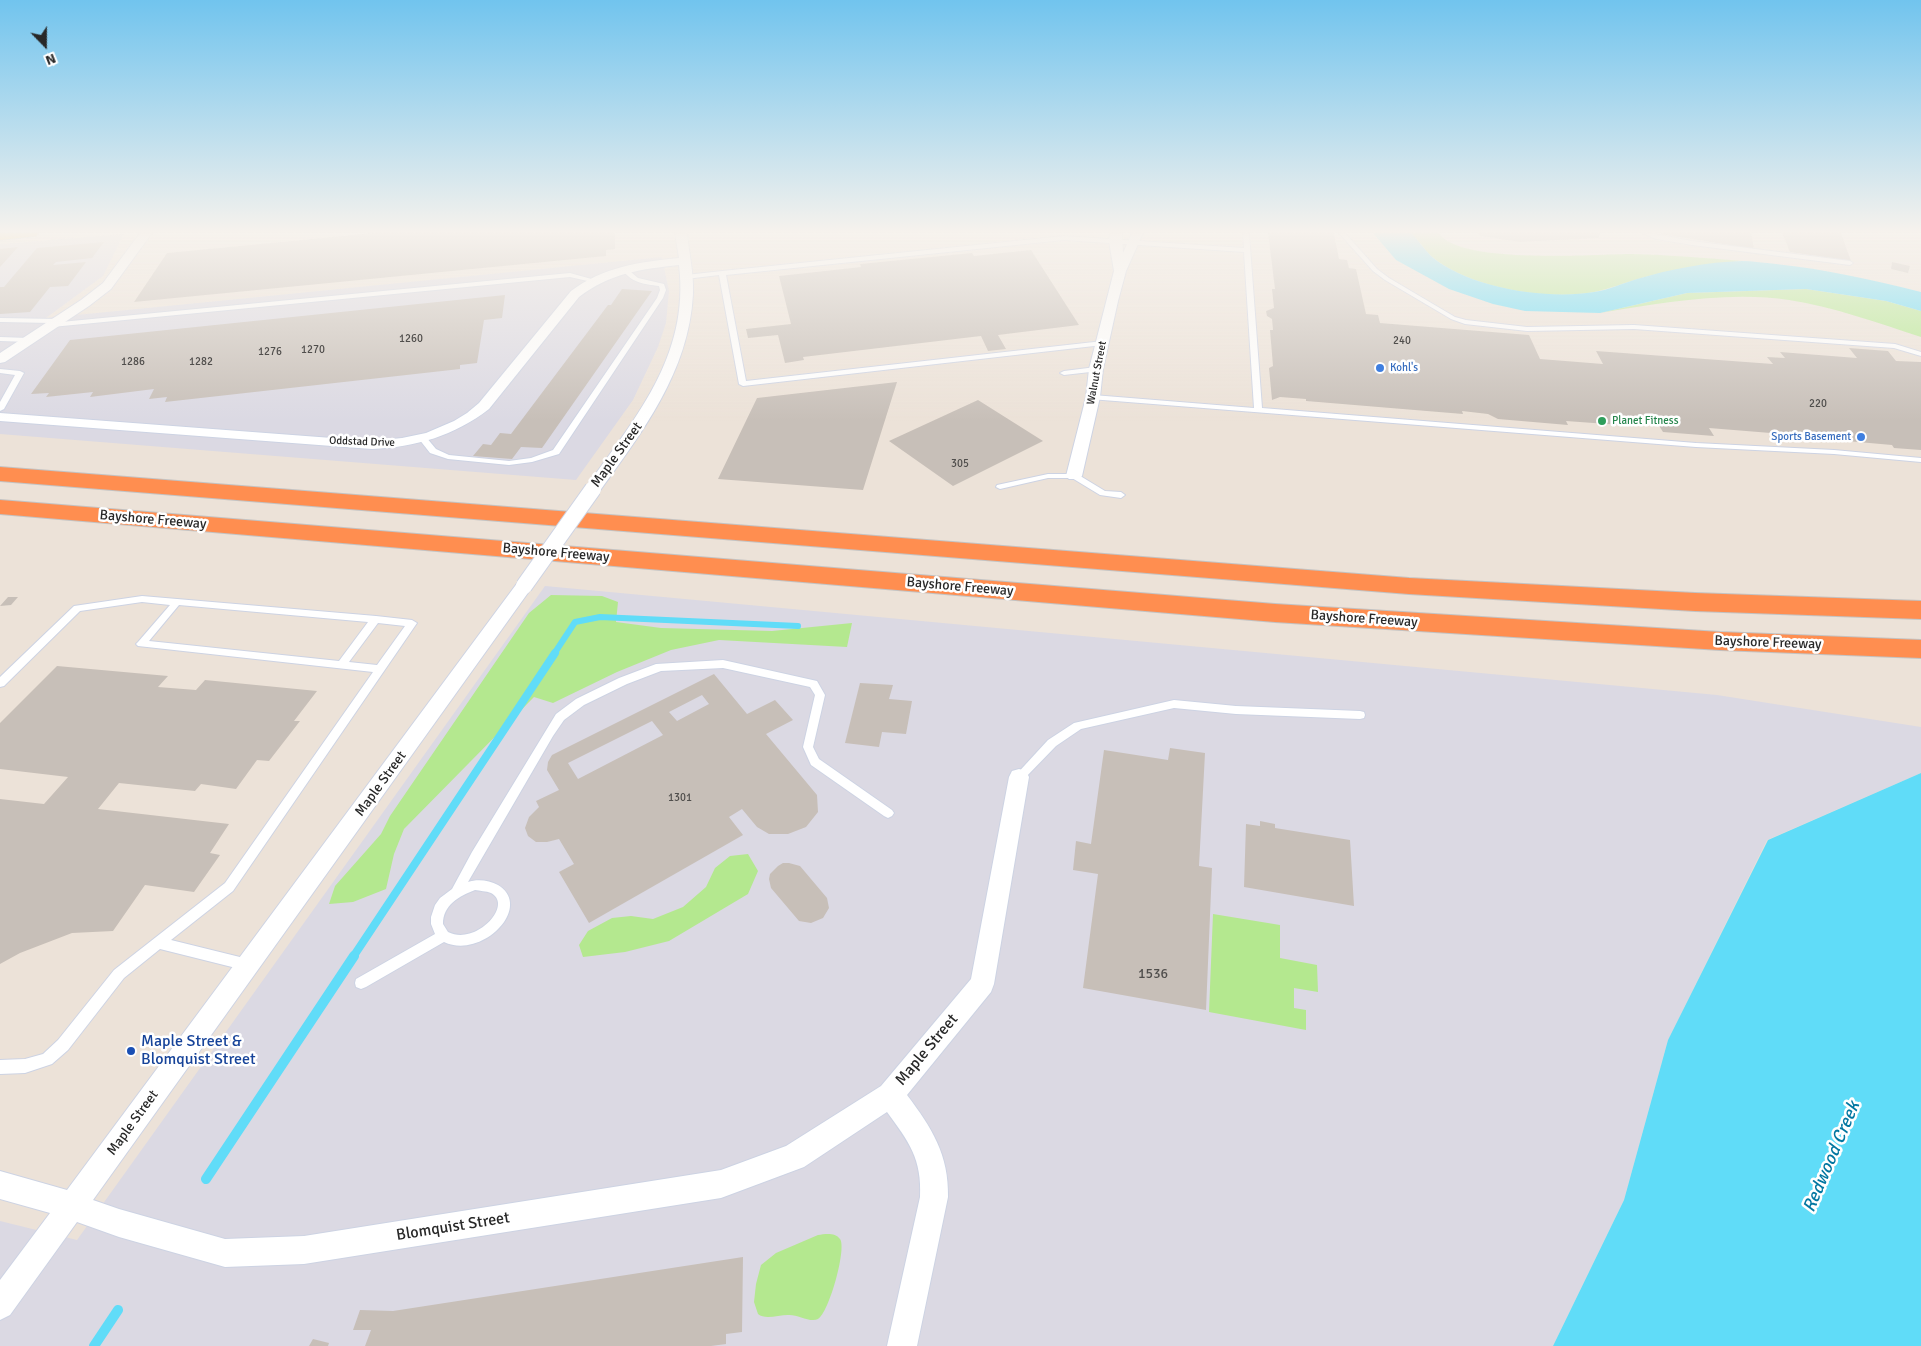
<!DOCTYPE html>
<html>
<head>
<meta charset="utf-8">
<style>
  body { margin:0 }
  #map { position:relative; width:1921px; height:1346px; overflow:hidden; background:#ece2d8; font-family:Signika,sans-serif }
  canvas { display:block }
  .north { position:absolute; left:20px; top:20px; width:50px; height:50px; -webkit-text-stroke:4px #fff; paint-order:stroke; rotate:158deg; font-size:14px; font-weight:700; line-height:20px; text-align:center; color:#282828 }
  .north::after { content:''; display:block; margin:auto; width:18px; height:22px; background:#282828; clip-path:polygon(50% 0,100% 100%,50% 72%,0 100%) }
</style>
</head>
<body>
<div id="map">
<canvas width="1921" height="1346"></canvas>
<div class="north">N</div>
</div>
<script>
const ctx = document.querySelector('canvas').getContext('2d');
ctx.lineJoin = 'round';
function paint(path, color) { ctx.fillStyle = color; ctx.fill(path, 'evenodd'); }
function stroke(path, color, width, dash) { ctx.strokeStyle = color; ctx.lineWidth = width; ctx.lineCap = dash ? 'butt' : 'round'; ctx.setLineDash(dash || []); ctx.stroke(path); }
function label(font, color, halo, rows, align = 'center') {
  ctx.font = font + ' Signika,sans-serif'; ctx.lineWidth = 5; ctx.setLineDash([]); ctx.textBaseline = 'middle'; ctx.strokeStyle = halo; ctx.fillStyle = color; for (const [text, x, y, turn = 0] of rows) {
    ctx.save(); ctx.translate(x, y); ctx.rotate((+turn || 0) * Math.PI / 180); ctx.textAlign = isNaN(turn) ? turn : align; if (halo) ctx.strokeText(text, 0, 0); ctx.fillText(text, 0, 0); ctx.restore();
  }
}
paint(new Path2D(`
  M124 234 103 276 46 318 662 257 669 291 666 323 658 347 633 400 576 480 0 434V244Z
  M545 586 1717 695 1921 727V773L1767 840 1668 1040 1624 1200 1553 1346H0V1221L77 1240Z`), '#dbd9e3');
paint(new Path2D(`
  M1411 233H1439C1459 265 1595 254 1632 254 1669 255 1706 258 1743 261 1707 264 1673 269 1638 279 1624 283 1609 289 1594 292 1548 301 1468 288 1431 256 1424 249 1418 240 1411 233Z
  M1806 289 1886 301 1921 311V337C1878 323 1834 307 1789 300 1728 291 1661 303 1600 313L1687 293Z
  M551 595 602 596 618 602 616 622 661 628 772 631 852 623 847 647 719 640 671 650 617 672 553 703 534 697 404 829 394 854 386 889 353 902 329 904 335 886 381 834 390 816 529 613Z
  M748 854 758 871 748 894 669 941 625 952 583 957 579 945 588 931 612 918 631 916 653 919 683 907 706 887 715 868 730 856Z
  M1213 914 1280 925V958L1317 965 1318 992 1294 988V1008L1306 1010V1030L1209 1012Z
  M818 1235C825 1234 835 1232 840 1239 847 1248 829 1313 818 1319 810 1323 797 1314 788 1315 778 1315 765 1320 758 1314L754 1302 756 1284 761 1265 776 1253Z`), '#b4e88f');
paint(new Path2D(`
  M1373 233H1411C1418 240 1424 249 1431 256 1468 288 1547 300 1594 292 1609 290 1623 283 1637 279 1671 269 1707 262 1742 261 1753 261 1765 263 1776 264 1825 269 1873 280 1921 292V311L1886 301 1806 289 1687 293 1600 313 1525 311 1493 304 1449 289 1396 260Z
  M1921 773V1346H1553L1624 1200 1668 1040 1768 840Z`), '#60dcf8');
stroke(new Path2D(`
  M554 654 575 622 600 617 798 626`), '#60dcf8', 6);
stroke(new Path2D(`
  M353 957 555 653`), '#60dcf8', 8);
stroke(new Path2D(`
  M206 1179 354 956
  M94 1346 118 1310`), '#60dcf8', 10);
paint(new Path2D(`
  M374 233H615V249L606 250V256L134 302 167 253Z
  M1268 233H1334L1339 259 1347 260 1349 268 1356 269 1366 314 1378 315 1380 323 1529 335 1540 359 1603 364 1596 351 1773 364 1767 357 1785 358 1780 352 1857 358 1849 348 1888 351 1896 361 1921 362V450L1894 448 1892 445 1847 441 1845 439 1709 428 1714 436 1663 432 1658 424 1632 422 1635 426 1566 421 1568 425 1498 419 1488 414 1462 411 1463 414 1306 401V399L1280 397 1272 400 1269 368 1273 366 1270 330H1273L1272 319 1267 316 1266 311 1274 308 1272 289H1275Z
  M1478 233H1600L1599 238 1520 242 1481 236Z
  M1661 233H1751L1754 249 1661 234Z
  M1782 233H1841L1851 261 1790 252Z
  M104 242 92 258 56 262 53 265 86 262 68 286 50 287 30 312 0 314V287H4L37 248Z
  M18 247 0 267V249Z
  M1031 250 1079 325 998 335 1006 349 988 351 981 336 803 357 804 360 785 363 778 335 748 338 746 329 791 324 779 276 861 267 860 264 972 253 974 256Z
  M1892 262 1910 266 1908 273 1891 269Z
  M622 289 652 291 542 448 521 447 512 459 473 456 483 444 491 445 500 433 511 434 608 305H611Z
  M505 295 502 318 484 320 477 363 460 365V369L165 402 167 397 149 399 154 389 90 397 93 392 46 397 49 393 31 394 70 340Z
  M897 382 863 490 718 479 757 398Z
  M978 400 1043 441 953 486 889 441Z
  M8 597H18L11 605 0 606Z
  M57 666 168 676 158 687 196 690 205 680 317 691 294 721H300L269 761 257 760 236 789 201 784 195 791 119 783 98 809 229 824 210 853 220 855 194 892 145 885 113 931 72 933 20 953 0 964V799L44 804 68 777 0 769V723Z
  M714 674 747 714 775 700 793 720 766 734 817 795 818 812 806 827 788 834H769L757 827 742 809 729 817 743 835 589 923 559 872 574 864 559 839 547 842H536L528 836 525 828 529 817 539 807 536 801 559 790 547 770 548 762 552 755ZM702 695 709 704 677 721 669 712ZM652 721 663 735 578 779 568 763Z
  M860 683 893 685 889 699 912 701 906 734 882 732 879 747 845 743Z
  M1170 748 1205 753 1199 866 1212 868 1206 1010 1083 988 1098 874 1073 870 1076 841 1091 844 1104 750 1168 760Z
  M1260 821 1275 824V828L1350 840 1354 906 1244 887 1246 824 1260 826Z
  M783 863H789L800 866 827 898 829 908 823 918 811 923 799 921 771 888 769 879 770 874 778 866Z
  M743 1257 742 1332 726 1334V1344L711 1346H365L371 1330H353L360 1310 393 1311Z
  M313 1339 329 1343 328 1346H309Z`), '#c7bfb8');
const service = new Path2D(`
  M1243 233H1249L1262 408 1696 443 1834 450 1921 458V462L1834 454 1696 447 1090 399V395H1093L1254 408 1244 252 1064 240 726 275 746 381 1103 341 1106 343 1103 345 743 386 739 384 719 275 686 279 683 277 686 275 722 271 1064 236 1244 248Z
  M1339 233H1345L1377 269 1389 278 1455 317 1466 320 1527 327 1634 325 1895 344 1921 352V356L1894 348 1634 329 1527 331 1465 324 1451 319 1385 280 1373 271Z
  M1642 233H1650L1692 241 1850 261 1853 263 1850 265 1692 245 1656 239Z
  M625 267 638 278 664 284 666 290 663 298 559 454 532 462 509 465 448 459 430 453 419 439 420 437H426L436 449 449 455 509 461 531 458 553 450 657 298 660 290 659 286C644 284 631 283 622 269Z
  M570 273 595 280 592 282 570 277 52 327 49 325 52 323 0 322V318L58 319 60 320 61 322Z
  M0 337 29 338 32 340 29 342 0 341Z
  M1096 367H1099V371L1064 375 1060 373 1064 371Z
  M0 369 20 371 24 373 4 409 0 411V402L15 375 0 373Z
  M1048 474H1077L1105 491 1121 492 1125 495 1121 498 1100 495 1072 478H1048L1000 489 996 487 997 485Z
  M142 596 376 616 412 620 417 623 233 891 171 940 248 959 252 961 254 965 252 969 248 971 160 949 124 978 68 1050 52 1064 25 1073 0 1074V1060L25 1059 43 1054 58 1040 114 970 225 883 373 672 138 646 136 644 138 642 170 605 142 602 80 611 4 686 0 687V677L74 606ZM179 605 368 622 339 661 149 641ZM378 623 405 626 377 665 349 662Z
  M723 660 817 681 825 695 813 747 819 759 892 810 894 813 892 816 888 818 884 816 811 765 803 747 815 695 810 687 723 668 661 671 627 684 584 705 564 720 553 736 468 882C477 879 489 880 498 885 534 907 482 960 444 942L366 987 361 989 356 987 355 983 356 979 435 934 431 924V917L435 905 440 898 452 889 472 852 556 714 576 699 619 678 656 664ZM475 890C480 891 486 891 491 893 514 905 476 946 448 932L443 924C443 905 459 896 475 890Z
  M1174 700 1236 706 1360 711 1364 712 1365 715 1364 718 1360 719 1236 714 1174 708 1081 729 1056 746 1023 780 1019 781 1015 780 1014 777 1048 740 1074 723Z`);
const minor = new Path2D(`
  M140 233H152L111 289 89 306 5 362 0 363V353L81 300 103 283Z
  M675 233H687C689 253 694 274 693 294 689 372 642 432 599 492H587L585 489C634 419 690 357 679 265 642 269 610 273 579 297L489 409C454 436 416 447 372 449L0 421V413L372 441 402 438 426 433 454 421 467 413 479 403 571 291C603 267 639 262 679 258Z
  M1110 233H1122L1123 253 1132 233H1143L1126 271 1118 301 1103 369 1100 397 1082 476 1079 479H1069L1066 476 1086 397 1089 369 1114 271 1109 241Z
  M524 580 530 582 533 586 530 590 93 1200 119 1209 225 1239 304 1236 721 1170 786 1146 881 1086 971 979 1009 777 1012 771 1019 769 1026 771 1029 777 994 984 991 992 907 1095C932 1128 949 1155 948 1197L917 1346H887L920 1197C922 1159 909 1142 887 1112L804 1167 721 1198 304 1264 225 1267 119 1237 77 1222 10 1315 0 1320V1280L50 1213 0 1199V1171L67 1190 518 582Z`);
const primary = new Path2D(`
  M0 233H38L36 236 0 240Z`);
const motorway = new Path2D(`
  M0 467 1409 578 1695 593 1921 601V619L1695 611 1409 594 0 481Z
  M0 500 1275 604 1720 632 1921 640V658L1720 650 1275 622 0 514Z`);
stroke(service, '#cdd3e3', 2);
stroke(minor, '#cdd3e3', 2);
stroke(primary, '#c3c3c3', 2);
stroke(motorway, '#c3c3c3', 2);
paint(service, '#fff');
paint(minor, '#fff');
paint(primary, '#fcc54d');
paint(motorway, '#ff8e50');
const minorBridge = new Path2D(`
  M524 586 593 489`);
stroke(minorBridge, '#cdd3e3', 18, []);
stroke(minorBridge, '#fff', 16);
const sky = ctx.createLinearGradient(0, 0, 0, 421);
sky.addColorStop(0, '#71c4ee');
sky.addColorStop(0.55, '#f6f2ed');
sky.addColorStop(1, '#f6f2ed00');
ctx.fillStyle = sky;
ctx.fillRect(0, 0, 1921, 421);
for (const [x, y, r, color] of [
  [1380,368,5,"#3f7fe0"],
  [1602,421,5,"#2e9e5b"],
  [1861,437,5,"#3f7fe0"],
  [131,1051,5,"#1a4fb4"]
]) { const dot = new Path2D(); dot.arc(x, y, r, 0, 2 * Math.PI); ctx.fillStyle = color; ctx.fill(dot); stroke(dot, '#fff', 2); }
label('11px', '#504e4c', null, [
  ["1260",411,339],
  ["240",1402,341],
  ["1270",313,350],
  ["1276",270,352],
  ["1286",133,362],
  ["1282",201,362],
  ["220",1818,404],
  ["305",960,464],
  ["1301",680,798]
]);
label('11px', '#366cbe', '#fff', [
  ["Kohl's",1390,368],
  ["Sports Basement",1851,437,"right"]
], 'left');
label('11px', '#282828', '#fff', [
  ["Walnut Street",1097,373,-79],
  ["Oddstad Drive",362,442,2]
]);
label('11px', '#27864d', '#fff', [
  ["Planet Fitness",1612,421]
], 'left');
label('14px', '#282828', '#fff', [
  ["Maple Street",617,455,-54],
  ["Bayshore Freeway",153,520,5],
  ["Bayshore Freeway",556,553,5],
  ["Bayshore Freeway",960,587,5],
  ["Bayshore Freeway",1364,619,4],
  ["Bayshore Freeway",1768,643,2],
  ["Maple Street",381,784,-54],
  ["Maple Street",133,1123,-54]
]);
label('14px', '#504e4c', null, [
  ["1536",1153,974]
]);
label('16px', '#164399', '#fff', [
  ["Maple Street &",141,1042],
  ["Blomquist Street",141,1060]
], 'left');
label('16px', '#282828', '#fff', [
  ["Maple Street",927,1050,-50],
  ["Blomquist Street",453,1227,-9]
]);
label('italic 18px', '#0277a1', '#fff', [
  ["Redwood Creek",1832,1157,-67]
]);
</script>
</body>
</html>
